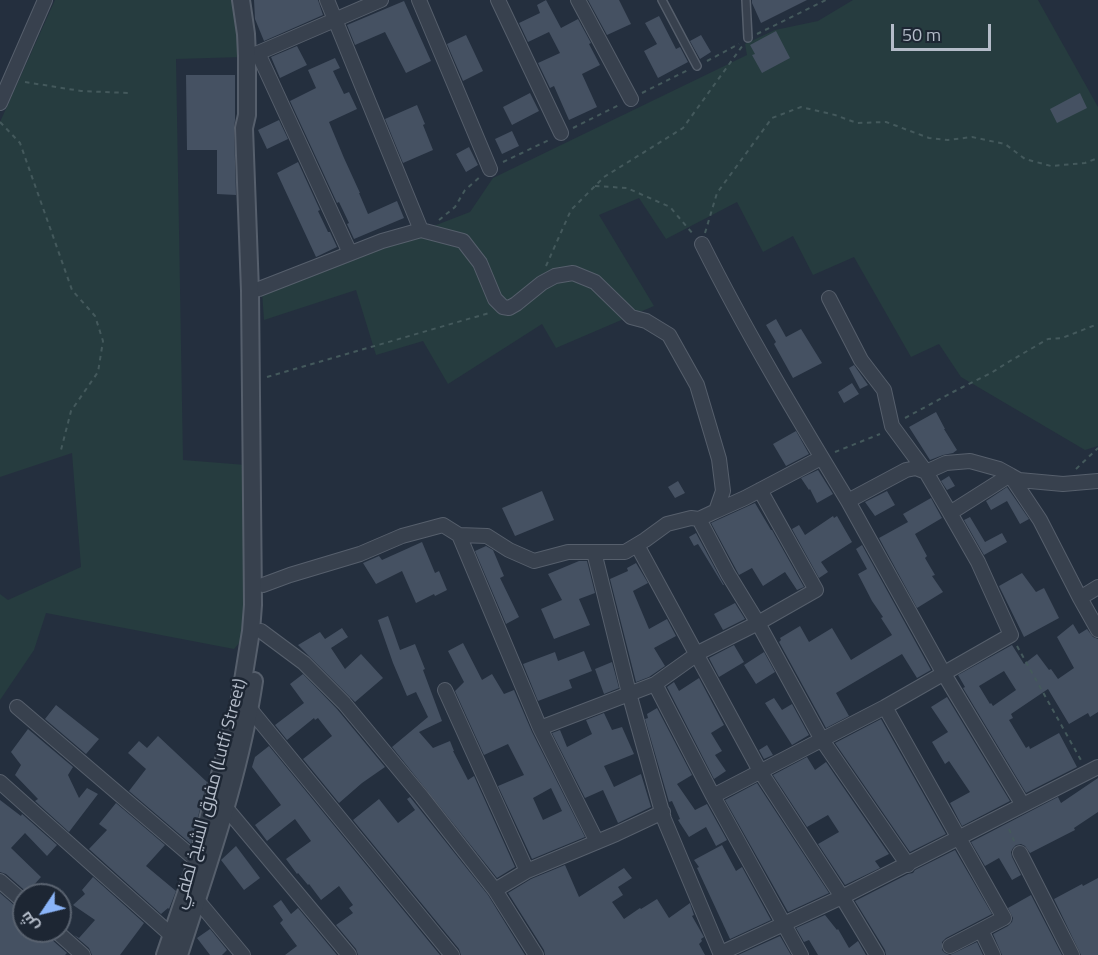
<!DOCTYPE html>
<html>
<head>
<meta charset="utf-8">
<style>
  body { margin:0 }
  #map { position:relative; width:1098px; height:955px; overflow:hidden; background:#242f3e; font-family:"Titillium Web",Cairo,sans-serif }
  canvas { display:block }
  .north { position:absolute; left:12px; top:883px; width:60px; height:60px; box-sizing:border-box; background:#1d2633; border:2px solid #59626f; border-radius:50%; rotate:235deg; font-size:16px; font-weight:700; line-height:24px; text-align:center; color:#b4bcc9 }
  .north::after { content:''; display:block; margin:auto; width:21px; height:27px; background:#8ab4f8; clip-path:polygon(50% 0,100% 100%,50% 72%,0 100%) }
  .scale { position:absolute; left:891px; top:24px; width:100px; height:27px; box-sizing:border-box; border:3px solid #b4bcc9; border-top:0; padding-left:8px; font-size:18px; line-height:21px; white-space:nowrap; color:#b4bcc9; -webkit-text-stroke:4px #1d2633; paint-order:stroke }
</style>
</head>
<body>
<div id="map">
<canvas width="1098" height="955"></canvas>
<div class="north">ش</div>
<div class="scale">50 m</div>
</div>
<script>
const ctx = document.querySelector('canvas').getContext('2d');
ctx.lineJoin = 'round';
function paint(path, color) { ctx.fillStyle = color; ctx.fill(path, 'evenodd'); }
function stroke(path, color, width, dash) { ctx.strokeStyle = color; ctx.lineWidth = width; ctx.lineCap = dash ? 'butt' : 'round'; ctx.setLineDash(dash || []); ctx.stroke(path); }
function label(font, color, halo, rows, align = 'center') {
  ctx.font = font + ' "Titillium Web",Cairo,sans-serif'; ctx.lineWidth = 5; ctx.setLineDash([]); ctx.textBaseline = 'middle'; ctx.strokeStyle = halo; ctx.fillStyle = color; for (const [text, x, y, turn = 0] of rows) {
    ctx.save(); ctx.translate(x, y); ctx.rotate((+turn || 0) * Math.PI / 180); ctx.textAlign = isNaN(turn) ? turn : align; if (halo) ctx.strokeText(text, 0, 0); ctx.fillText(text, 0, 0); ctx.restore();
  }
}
paint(new Path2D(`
  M55 0H235L243 57 176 59 183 460 246 465 245 636 234 649 46 613 34 650 0 700V594L8 600 81 567 72 453 0 477V122Z
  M853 0H1038L1098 107V446L1085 450 961 377 939 344 911 357 854 257 813 275 793 236 763 252 737 202 666 239 639 198 599 215 654 306 556 348 542 324 448 384 423 341 376 355 356 290 264 320 262 292 470 212 493 178 747 55 745 44 775 30 818 21Z`), '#263c3f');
paint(new Path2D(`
  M254 0H318L323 15 264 41 255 19Z
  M546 0 561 28 578 19 591 43 589 44 600 65 582 74 597 107 569 120 554 86 550 88 538 63 560 53 549 32 528 42 519 23 540 13 537 5Z
  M588 0H619L631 24 607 35Z
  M752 0H807L761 23 752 3Z
  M404 1 431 61 406 73 385 32 355 45 347 25Z
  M659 16 676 49 680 47 688 62 658 78 644 51 657 44 645 23Z
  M776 31 790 58 762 73 752 55 755 54 750 45Z
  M466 35 483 71 463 81 447 44Z
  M701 35 711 52 700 59 690 41Z
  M297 46 307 65 280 78 271 57Z
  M335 58 340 68 333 71 344 94 349 92 357 109 329 122 344 158 360 193H359L368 214 397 201 404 218 354 239 347 224 349 223 339 202 337 203 290 101 316 88 308 70Z
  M186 75H235V120L234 128 236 195 217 194V150H187Z
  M530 93 539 111 512 125 503 107Z
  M1080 93 1087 108 1057 123 1050 109Z
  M417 105 425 124 423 125 433 150 403 163 385 119Z
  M279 120 288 139 267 149 258 130Z
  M512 131 519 146 502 154 495 139Z
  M469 147 478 165 466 172 456 154Z
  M298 162 320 210 318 211 328 232H330L337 247 316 257 277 173Z
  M776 319 786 337 801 329 822 363 793 378 774 344 776 342 766 325Z
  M854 365 868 385 860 389 849 368Z
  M852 383 859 394 844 403 838 392Z
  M936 412 945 429H944L957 450 953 453 943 455 930 460 909 427Z
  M796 431 809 454 786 466 773 444Z
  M818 470 833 494 817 503 810 489 809 490 801 478Z
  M949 476 955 486 947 490 941 481Z
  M678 481 685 493 675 498 668 487Z
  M1007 487 1029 519 1020 524 1007 501 991 510 986 501Z
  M542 491 554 520 515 536 502 508Z
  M887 491 895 505 875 516 865 502Z
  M931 498 942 518 915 534 927 556 925 558 935 575 932 576 943 592 917 608 879 538 908 522 903 514Z
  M755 503 771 530H772L804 587 797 590 785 572 763 586 752 568 739 575 711 523Z
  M833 516 834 518 837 516 852 542 821 562 828 572 819 578 792 529 799 525 805 535Z
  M970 517 985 542 1002 533 1007 542 984 555 964 520Z
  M696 533 724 585H723L698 544 694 546 689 537Z
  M422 542 435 573 439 571 447 590 435 596 434 594 416 603 402 571 376 584 363 563 379 556 382 560Z
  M862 545 931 670 917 678 902 654 836 693 849 716 826 728 779 642 781 640 780 638 800 626 809 642 832 628 851 660 892 635 881 618 883 617 872 601 858 574 867 569 856 549Z
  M486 546 493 550 504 576 500 578 519 617 506 624 475 551Z
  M579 561H587L595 593 579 599 590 625 554 639 541 609 562 600 548 574Z
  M636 563 648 583 633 591 649 629 667 619 676 636 654 648 665 666 649 677 636 682 610 579 628 571 627 568Z
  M1022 573 1036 592 1044 588 1059 618 1024 637 999 586Z
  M735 603 745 619 723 630 714 614Z
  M388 616 400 650 415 644 425 669 423 670 442 721 419 732 433 748 450 741 454 751H453L468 780 474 776 515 867 497 878 392 747 428 717 416 692 407 696 393 663 378 620Z
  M1073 624 1079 634 1087 629 1093 637 1098 639V712L1090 717 1088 713 1069 724 1048 689 1011 714 1013 718 1009 720 1026 748 1029 746 1030 749 1059 733 1077 767 1026 793 963 688 965 687 958 675 1012 645 1024 664 1037 654 1049 670 1051 669 1058 679 1074 668 1057 637ZM1004 671 1016 690 993 706 991 703 990 704 979 686Z
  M342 628 348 637 331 648 345 669 361 654 383 678 355 702 298 645 320 632 325 639Z
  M463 643 482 680 492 674 504 694 514 690 532 732 585 837 532 859 498 786 524 775 508 744 484 755 455 691 464 682 448 651ZM551 788 562 811 543 820 533 798Z
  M734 645 744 662 719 677 709 658Z
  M584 651 592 671 569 680 572 688 538 701 523 664 555 652 558 661Z
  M764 652 775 672 756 684 744 665Z
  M612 662 619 688 604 694 595 669Z
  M303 674 337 709 385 767 362 783 339 803 303 759 332 736 318 718 315 720 314 718 287 740 275 725 304 703 290 684Z
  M699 678 724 725 711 733 722 751 715 755 726 771 714 779 667 687 674 682 679 691Z
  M947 697 1010 801 962 826 950 803 970 792 949 761 945 764 932 742 948 732 931 707Z
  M774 698 782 710 792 704 809 735 792 745 765 703Z
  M56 705 99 739 86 754 45 719Z
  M657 708 692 775 677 784 695 810 707 804 727 840 716 846 706 827 689 837 678 820 680 819 672 801 669 802 645 719 648 718 647 714Z
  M604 713 612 730 622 727 634 754 604 766 614 787 641 774 651 807 618 823 603 790 585 798 552 733 560 730 567 747 592 734 586 720Z
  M881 719 946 834 910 852 835 743Z
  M28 729 73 767 68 775 79 798 87 788 98 794 69 832 35 801 38 799 15 775 21 765 11 752Z
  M158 736 207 782 191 844 129 791 146 769 128 753 139 741 147 748Z
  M767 745 773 755 764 759 759 750Z
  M269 746 440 955H358L356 949 336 925 353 913 349 908 353 905 339 886 321 900 309 884 308 885 298 873 297 874 286 859 311 841 295 819 267 841 255 825 281 805 252 767 255 757Z
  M807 757 815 770 826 762 889 854 875 861 880 868 845 885 818 844 839 832 828 815 807 827 773 775Z
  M1098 778V812L1074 828 1075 830 1030 853 1025 846 1021 844 1016 845 1013 848 1011 852 1012 857 1021 875 1012 880 999 858 985 866 971 842 1058 797 1061 803Z
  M757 783 829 893 788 912 725 800Z
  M410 797 488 895 525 955H461L459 949 353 820 379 799 398 823 415 810 407 799Z
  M0 800 21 816 22 814 57 845 47 856 25 833 11 848 41 877 32 887 41 895H30L6 874 0 872Z
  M116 803 165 845 146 866 176 891 169 909 168 908 161 914 89 849 107 830 99 824Z
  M722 845 736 871 742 867 771 920 730 939 697 868 699 867 694 860Z
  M236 846 260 878 244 890 221 860Z
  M955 850 992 914 946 938 942 942V950L945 953 950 955 977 942 983 955H886L885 950 855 901 908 874 913 873 915 870Z
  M565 865 579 897 624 868 632 878 618 887 623 895 612 902 624 919 640 908 641 909 657 899 669 918 690 903 694 915 692 916 704 937 701 939 702 941 699 944 705 955H545L544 950 508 893 531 879Z
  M93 877 144 923 120 955H92L89 948 74 935 79 938 95 920 73 905 85 894 82 890Z
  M1098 878V955H1081L1054 899 1082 884 1083 886Z
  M0 893 15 906 13 909 24 916V931H37L49 940 51 939 67 953 65 955H0Z
  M1031 895 1062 955H1002L993 934 1008 926 1012 922 1013 918 1008 908Z
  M281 900 291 914 298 908 337 955H285L297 946 280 923 283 920 273 906Z
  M825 915 837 930 838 929 849 948 858 941 866 955H818L809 940 804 942 796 928Z
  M210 929 227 950 222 955H210L197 938Z
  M780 936 791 955H738Z`), '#455162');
const service = new Path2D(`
  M662 0 697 66
  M746 0 748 38`);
const minor = new Path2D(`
  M327 0 421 230
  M419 0 490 169
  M498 0 561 133
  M578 0 631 99
  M258 53 350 253
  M249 56 258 53 381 0
  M0 103 45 0
  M702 244C746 332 797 417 848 501L906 470 916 468 926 472 946 463 970 461 999 469 1010 475 1040 520 1080 598 1098 630
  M250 291 259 289 382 241 421 230 463 241 480 263 495 299 503 307 509 308 516 304 542 283 555 276 573 273 595 282 631 317 646 321 669 335 697 385 719 459 723 491 716 511 699 519 691 518 667 524 645 540 625 552H568L534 561 509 550 487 536 459 535 443 525 402 536 360 554 290 575 263 585
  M829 298 861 360 884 390 892 426 926 472 950 513
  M848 501 944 674 1023 805
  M716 511 745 498 821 458
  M699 519 728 574 758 623 822 740 908 865
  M459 535 540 728 597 842
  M637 545 760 771 842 897 877 955
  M594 552 629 693 664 819 721 955
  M1080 598 1098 587
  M261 631 304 663 344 703 422 797 495 890 536 955
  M655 684 713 796 801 955
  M445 690 527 871
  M17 707 203 866
  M885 707 1004 918 981 930 993 955
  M250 709 452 955
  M540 728 655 684 700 652 758 623 816 590 760 490
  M0 782 179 942
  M713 796 885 707 1011 635 978 562 950 513 1010 475 1019 480 1063 484 1098 481
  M221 802 349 955
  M1020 853 1072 955
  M0 881 24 902
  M495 890 527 871 616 834 663 812
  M193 895 243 955
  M56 931 83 955
  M950 946 981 930
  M721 953 842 897 1098 767`);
const tertiary = new Path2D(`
  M165 955 197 861 240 699 251 631 253 605 250 291 244 128 247 115V56L246 34 241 0
  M179 955C208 864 240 775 254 681`);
stroke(service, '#565f6c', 10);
stroke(minor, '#565f6c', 16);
stroke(tertiary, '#565f6c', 20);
stroke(new Path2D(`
  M757 34 826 0
  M707 61 739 44
  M25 82 81 91 129 93
  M642 93 688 70
  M0 122 20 143 72 290 95 316 103 341 98 372 71 411 61 450
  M573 128 619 105
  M503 162 549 140
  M595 186 627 188 670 207 693 234
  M439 220 455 207 465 190 480 177
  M705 233 717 193 772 118 801 107 835 115 857 123 886 122 929 138 948 140 972 137 1005 144 1025 159 1051 166 1085 163 1098 158
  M546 266 571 210 604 177 683 128 743 45
  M267 377 489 313
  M905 418 953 392 991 373 1010 361 1048 339 1062 338 1098 324
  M835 452 880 434
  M1076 469 1098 448
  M1017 646 1082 762
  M1009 829 1015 843`), '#44595c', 2, [4.5, 4.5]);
stroke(service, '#38414e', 7);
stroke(minor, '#38414e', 14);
stroke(tertiary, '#38414e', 16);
label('18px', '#b4bcc9', '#1d2633', [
  ["مفرق الشيخ لطفي (Lutfi Street)",211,794,-75]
]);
</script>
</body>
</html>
